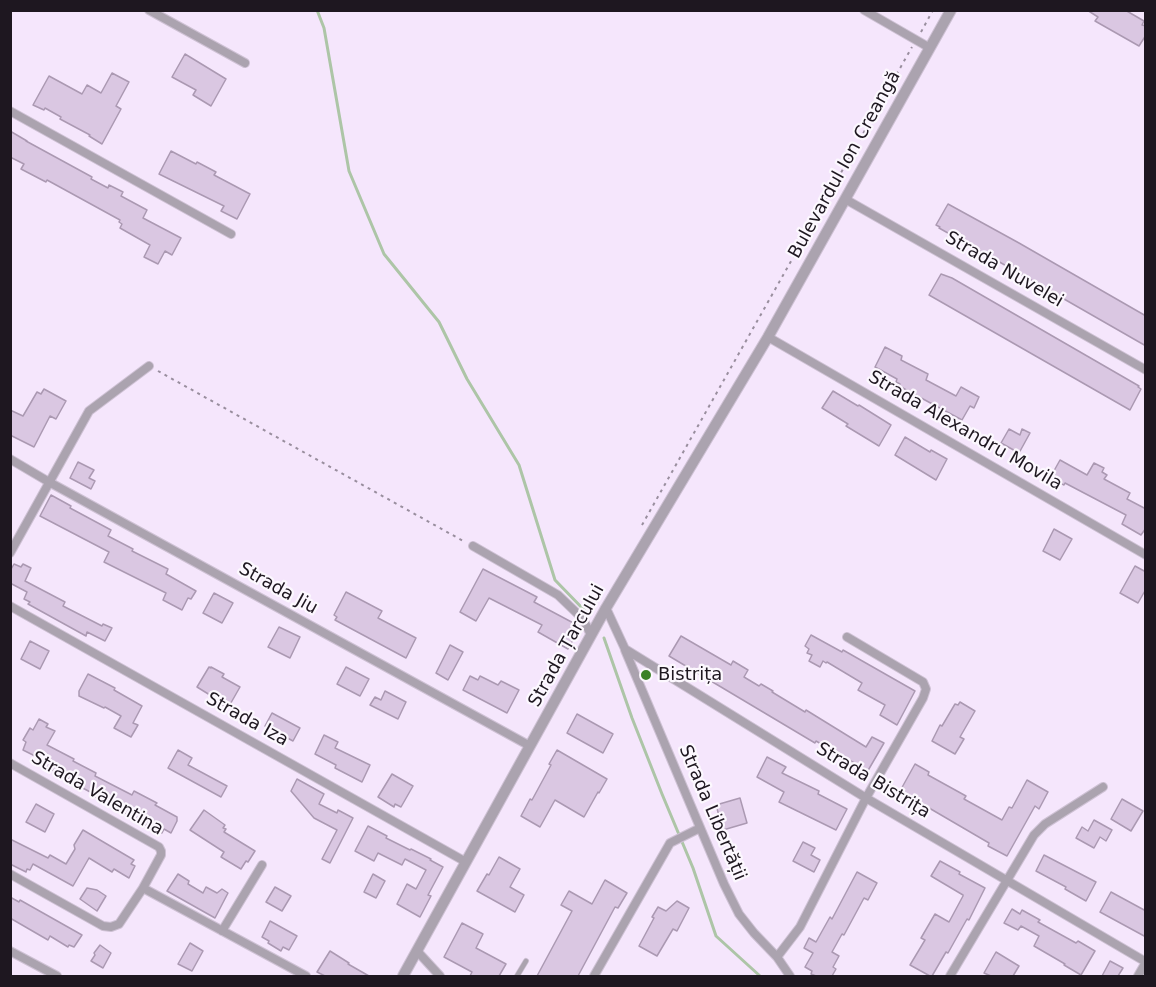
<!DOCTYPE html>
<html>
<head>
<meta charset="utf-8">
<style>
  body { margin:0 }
  #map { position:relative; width:1156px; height:987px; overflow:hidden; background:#f5e6fc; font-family:"DejaVu Sans",sans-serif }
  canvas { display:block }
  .frame { position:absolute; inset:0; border:12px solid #1e1720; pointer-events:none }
</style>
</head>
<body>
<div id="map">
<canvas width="1156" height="987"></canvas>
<div class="frame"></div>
</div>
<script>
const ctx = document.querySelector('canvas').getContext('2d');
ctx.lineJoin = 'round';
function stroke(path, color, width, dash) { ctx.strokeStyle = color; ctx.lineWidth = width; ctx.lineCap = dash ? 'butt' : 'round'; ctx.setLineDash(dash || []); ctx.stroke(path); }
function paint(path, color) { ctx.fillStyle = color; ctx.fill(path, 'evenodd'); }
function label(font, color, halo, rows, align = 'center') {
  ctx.font = font + ' "DejaVu Sans",sans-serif'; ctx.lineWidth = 4.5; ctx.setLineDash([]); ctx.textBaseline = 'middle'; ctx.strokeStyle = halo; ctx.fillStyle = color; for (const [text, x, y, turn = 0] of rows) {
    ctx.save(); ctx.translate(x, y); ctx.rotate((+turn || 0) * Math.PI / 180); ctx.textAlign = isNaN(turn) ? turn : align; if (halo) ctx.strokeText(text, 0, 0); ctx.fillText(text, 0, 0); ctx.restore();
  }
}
stroke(new Path2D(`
  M317 10 324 28 349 171 384 254 439 322 467 379 519 465 555 580 588 614
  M604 638 632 718 662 794 693 868 716 936 760 976`), '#adc5a7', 3);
const building = new Path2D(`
  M1087 10H1125L1144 21 1142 25 1146 26V35L1139 46 1095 21 1098 17Z
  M185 54 226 79 211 106 193 95 196 90 172 77Z
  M112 73 129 82 116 106 121 109 102 144 89 136 90 135 60 119 61 117 45 108 44 110 33 105 49 76 82 94 87 85 101 93Z
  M10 131 27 141H26L92 177 91 179 108 188 109 185 123 192 121 196 147 210 143 218 181 238 172 255 165 251 158 264 144 257 150 245 120 228 122 224 119 222 120 220 47 180 46 182 21 169 24 164 10 157Z
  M171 151 196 164 197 162 216 172 214 175 250 194 237 219 221 211 224 206 159 174Z
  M948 204 1019 243 1146 316V346L996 260 939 228 940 227 936 225Z
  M941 274 952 278 1139 386 1138 387 1141 389 1130 410 929 295Z
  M885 347 902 356 901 360 928 374 926 380 956 396 961 387 979 397 974 408 970 406 962 420 899 386 900 384 896 382 897 379 875 367Z
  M44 389 66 401 56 419 50 416 34 447 10 435V410L23 416 37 392 41 394Z
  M833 391 858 406 859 405 891 425 879 446 846 426 848 424 822 408Z
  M1009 429 1020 435 1022 429 1030 433 1019 453 1001 443Z
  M905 437 930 452 931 450 947 459 936 480 895 455Z
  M1060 460 1087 475 1094 463 1104 468 1102 472 1107 475 1104 479 1130 493 1127 499 1146 509V528L1141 535 1122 524 1126 515 1065 483 1064 485 1050 478Z
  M78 462 94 470 89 478 95 481 91 489 70 478Z
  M51 495 71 506 70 508 111 530 108 536 133 549 132 551 168 569 166 574 196 591 191 599 188 598 182 610 163 600 166 593 104 562 109 552 40 516Z
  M1054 529 1072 539 1060 560 1043 551Z
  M14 564 21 567 23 564 31 568 25 581 65 602 63 606 102 626 103 624 112 628 105 641 87 632 86 636 28 604 30 602 24 599 27 592 10 583V571Z
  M1135 566 1146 572V589L1138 603 1120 593Z
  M483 569 537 597 534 602 579 626 580 627 568 649 538 632 542 625 489 598 476 621 460 612Z
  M346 592 382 611 378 618 416 638 406 658 335 620 337 617 334 615Z
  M214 593 233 603 222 623 203 613Z
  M279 627 300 637 290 658 268 647Z
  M811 635 842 652 843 650 915 691 897 725 880 715 885 705 858 690 862 683 827 662 826 663 823 661 820 667 809 661 812 655 807 653 809 649 805 646Z
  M681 636 731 665 733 661 748 670 744 677 759 686 761 684 773 691 772 692 805 712 806 710 866 747 872 737 884 743 866 774 854 767 856 764 816 741 815 743 669 656Z
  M30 641 49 651 40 669 21 659Z
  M450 645 463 652 448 680 436 673Z
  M209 667 211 668V667L224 674 222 677 240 687 228 708 217 702 218 700 197 687Z
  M346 667 369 679 360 696 337 684Z
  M88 674 115 688 114 690 142 706 133 723 138 725 131 737 114 728 121 716 105 707 104 708 79 696V691Z
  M470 676 478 680 480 676 498 685 501 681 519 690 507 713 463 690Z
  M385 691 406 702 398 719 370 705 375 697 381 700Z
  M960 702 975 711 960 737 964 739 955 754 932 741 940 725 942 726 955 704 958 705Z
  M272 713 300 728 293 741 265 726Z
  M577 714 613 734 603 753 567 733Z
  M39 719 48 724 46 727 55 731 47 745 74 759 73 761 96 773 95 776 132 795 134 791 157 803 155 805 177 817V821L171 833 164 829 162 833 144 824 92 795V793L68 780 69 779 43 765 45 761 23 750 26 742 23 740 30 728 33 730Z
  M324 735 338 742 335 748 370 765 362 782 335 768 336 765 315 754Z
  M178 750 192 758 188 765 227 786 221 797 168 768Z
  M557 750 607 779 599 793 598 792 584 817 555 800 540 827 521 816 530 799 532 800 551 765 549 764Z
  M767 757 786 767 782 773 819 791 818 794 847 809 836 830 779 802 784 792 757 777Z
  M915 764 929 772 928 775 966 796 964 799 1002 820 1009 807 1012 808 1027 780 1048 792 1039 809 1035 806 1007 856 988 846 989 843 900 791Z
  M392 774 413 786 401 807 395 804 394 807 378 797Z
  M297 779 324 794 319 804 337 813 338 810 353 818 330 863 322 859 337 830 314 818 291 791Z
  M740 798 747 823 723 830 716 805Z
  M1122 799 1143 811 1131 831 1111 819Z
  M36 804 54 814 45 832 26 822Z
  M204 810 225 825 223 828 226 829 224 832 255 851 248 862 246 861 241 869 221 857 224 852 190 830Z
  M1094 820 1112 830 1106 841 1100 837 1094 848 1076 838 1082 827 1088 831Z
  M368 826 387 836 386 838 410 850 411 849 431 859 430 860 443 867 428 895 431 896 420 917 397 904 407 884 416 889 426 870 405 859 402 865 378 853 374 861 355 851Z
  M83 830 134 860 131 864 135 866 129 878 114 869 112 872 89 858 73 886 33 864 30 870 27 869 26 872 10 864V839L48 858 50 855 66 864 75 849 74 845Z
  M803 842 815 848 811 855 820 860 814 872 793 861Z
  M1044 855 1096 882 1086 901 1065 889 1066 887 1036 871Z
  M499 857 520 869 510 887 524 895 515 912 477 891 487 874 489 875Z
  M940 861 960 872 959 874 985 888 969 920 967 919 948 953 946 952 932 976H930L910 965 925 940 921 938 935 914 949 922 963 896V895L931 876Z
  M857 872 877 883 868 900 864 898 844 935 842 934 832 952 839 956 833 967 836 969 832 976H816L811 974 812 971 805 967 813 953 804 948 809 938 816 942 830 917 832 919Z
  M178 874 189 881 188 884 203 893 206 887 217 893 222 889 228 893 215 918 167 891Z
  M373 874 385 881 376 898 364 892Z
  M605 880 627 893 618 908 615 907 578 976H537L572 911 561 905 569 891 592 904Z
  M275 887 291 896 282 911 266 902Z
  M87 888 97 890 106 896 97 911 80 899Z
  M1111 892 1146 911V937L1100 912Z
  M10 897 19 902 20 900 82 935 74 947 69 945 68 947 50 936 48 940 10 918Z
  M677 901 689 908 677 931 673 929 657 956 639 946 654 918 652 917 658 907 666 911Z
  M1012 909 1020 914 1022 910 1040 920 1038 922 1076 943 1078 941 1095 951 1081 975 1064 965 1065 964 1034 946 1039 936 1021 926 1018 930 1004 923Z
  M270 921 297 936 289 950 283 947 281 951 268 943 269 941 262 937Z
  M462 923 483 934 476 948 506 964 499 976H470L472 972 444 957Z
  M190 943 203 951 192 971 178 964Z
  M100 945 111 953 103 968 91 961 95 955 94 953Z
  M330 951 349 963 348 964 369 976H325L317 972Z
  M996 952 1019 966 1013 976H991L984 973Z
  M1110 961 1123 968 1118 976H1102Z`);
paint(building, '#dac7e2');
stroke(building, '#ab99b2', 1.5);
const service = new Path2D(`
  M517 976 526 961`);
const minor = new Path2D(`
  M149 10 245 63
  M864 10 930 48
  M10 111 231 234
  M845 199 1146 370
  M768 337 1146 555
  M10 459 49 482 530 746
  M473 546 558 595 583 619 591 635
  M10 553 89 411 149 366
  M10 606 466 862
  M606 608 625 649 866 798 1146 962
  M625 650 724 884 739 914 754 933 777 957 790 976
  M10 763 159 847 161 851V855L143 888
  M10 874 103 926 111 927 119 924 143 888 306 976
  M222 931 262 865
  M10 951 57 976
  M417 951 440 976
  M777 957 800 927 866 798 923 698 926 689 923 682 847 637
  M594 976 670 843 700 828
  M950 976 1034 835 1045 824 1103 787
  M1138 976 1146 962`);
const tertiary = new Path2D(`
  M403 976 606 608 768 337 951 10`);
stroke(service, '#cec1d4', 6);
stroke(minor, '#cec1d4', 10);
stroke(tertiary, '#cec1d4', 12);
stroke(new Path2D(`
  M921 32 933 10
  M158 371 465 542
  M642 525 912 47`), '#998e9e', 2, [3, 4.5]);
stroke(service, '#aba3af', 4.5);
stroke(minor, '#aba3af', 8);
stroke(tertiary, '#aba3af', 10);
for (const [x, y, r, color] of [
  [646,675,6,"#3c8227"]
]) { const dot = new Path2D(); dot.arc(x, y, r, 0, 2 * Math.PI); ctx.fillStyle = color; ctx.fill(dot); stroke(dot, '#fcf8fe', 2); }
label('18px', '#1e1720', '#fcf8fe', [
  ["Bulevardul Ion Creangă",845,165,-61],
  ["Strada Nuvelei",1004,270,30],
  ["Strada Alexandru Movila",965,431,30],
  ["Strada Jiu",278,589,29],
  ["Strada Țarcului",567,646,-61],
  ["Strada Iza",247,720,29],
  ["Strada Bistrița",873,781,31],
  ["Strada Valentina",97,794,30],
  ["Strada Libertății",712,813,67]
]);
label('18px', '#1e1720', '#fcf8fe', [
  ["Bistrița",658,675]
], 'left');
</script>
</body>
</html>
